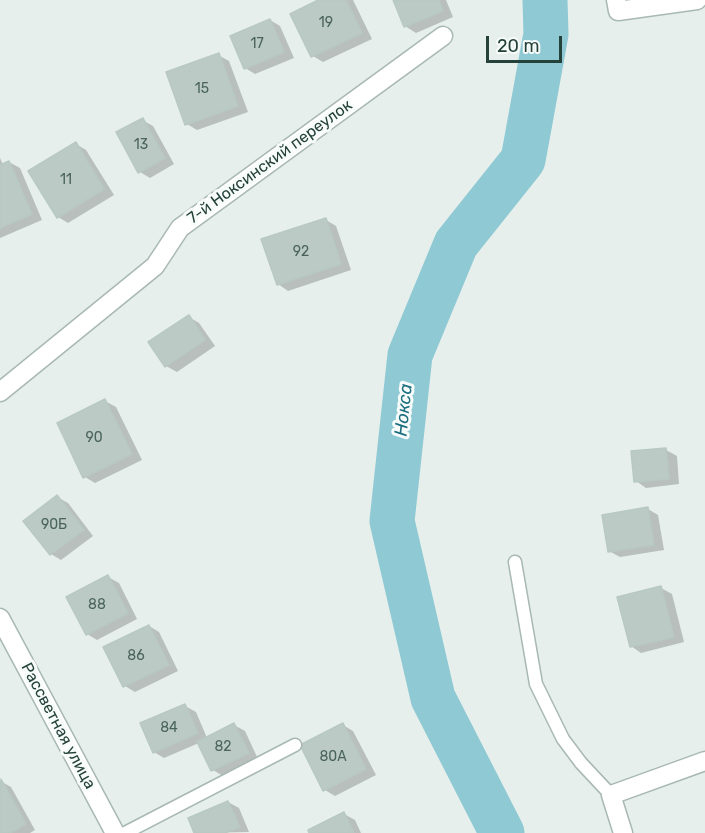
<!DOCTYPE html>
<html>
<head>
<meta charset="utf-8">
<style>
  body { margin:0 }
  #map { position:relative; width:705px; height:833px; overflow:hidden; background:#e6efeb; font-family:Rubik,sans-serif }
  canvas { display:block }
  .scale { position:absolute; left:486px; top:36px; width:76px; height:27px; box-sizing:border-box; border:3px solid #24423a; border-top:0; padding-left:8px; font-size:18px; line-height:21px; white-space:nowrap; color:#24423a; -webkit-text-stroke:4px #f7fbf9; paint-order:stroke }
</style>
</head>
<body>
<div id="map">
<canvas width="705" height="833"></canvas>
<div class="scale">20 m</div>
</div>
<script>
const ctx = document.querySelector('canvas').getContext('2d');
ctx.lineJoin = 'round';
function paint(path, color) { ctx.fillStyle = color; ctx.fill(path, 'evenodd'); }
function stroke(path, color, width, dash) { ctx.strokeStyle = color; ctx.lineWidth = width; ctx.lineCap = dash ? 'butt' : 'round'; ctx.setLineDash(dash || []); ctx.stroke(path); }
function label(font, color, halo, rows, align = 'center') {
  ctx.font = font + ' Rubik,sans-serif'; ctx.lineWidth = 6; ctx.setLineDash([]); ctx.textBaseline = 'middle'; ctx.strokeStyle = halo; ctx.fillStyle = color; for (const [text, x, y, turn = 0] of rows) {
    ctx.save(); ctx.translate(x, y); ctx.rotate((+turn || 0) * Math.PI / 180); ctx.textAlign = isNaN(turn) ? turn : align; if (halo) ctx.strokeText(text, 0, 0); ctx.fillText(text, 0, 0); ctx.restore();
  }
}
paint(new Path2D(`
  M321 0H353L372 39 323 62 313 56Z
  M394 0H446L453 17 416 33 405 26Z
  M270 20 280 26 294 58 255 74 245 68Z
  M218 55 229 61 248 112 197 130 187 124Z
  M142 120 153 126 174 164 150 178 140 172Z
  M76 144 86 150 114 195 68 223 58 217Z
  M0 158 3 165 9 162 20 168 42 220 0 238Z
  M326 220 336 226 351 270 288 291 278 284Z
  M189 317 199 323 215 346 177 372 166 366Z
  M105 401 116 407 142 460 95 483 85 477Z
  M666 450 677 456 679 484 646 488 636 481 633 453Z
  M57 497 68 503 93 536 61 560 51 554Z
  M648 509 658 515 664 550 620 557 609 551Z
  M108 577 119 583 137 619 97 640 87 634Z
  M661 588 672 594 684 642 641 653 631 646Z
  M149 626 159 632 178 671 135 692 125 686Z
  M185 706 196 712 207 738 234 725 245 731 258 759 223 776 213 770 199 743 164 758 154 752Z
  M343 725 353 731 376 775 335 796 325 790Z
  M0 781 11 787 35 830 30 833H0Z
  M228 802 239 808 249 832 196 833Z
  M344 814 355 820 361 833H311Z`), '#0003');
stroke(new Path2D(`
  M502 833 433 698 392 521 410 355 456 244 523 160 546 34 545 0`), '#8ec9d4', 45);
const building = new Path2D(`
  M318 0H346L362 33 311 57 290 14Z
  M393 0H439L443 11 404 27Z
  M270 19 284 52 244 69 230 36Z
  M219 53 238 106 185 125 166 72Z
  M143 118 165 158 138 173 116 132Z
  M76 142 104 189 57 218 28 171Z
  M9 161 32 214 0 228V165Z
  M326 218 341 264 277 285 261 239Z
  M189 315 205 340 165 367 148 342Z
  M105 399 132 454 83 478 57 423Z
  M666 448 669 479 634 482 631 451Z
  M57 495 84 530 50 555 23 521Z
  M648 507 654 545 608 552 602 515Z
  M108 575 128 613 86 635 66 597Z
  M661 586 674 637 630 647 617 597Z
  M149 625 169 665 123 687 103 647Z
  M185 704 198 733 153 753 140 723Z
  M234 723 249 753 211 771 197 742Z
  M343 723 366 769 323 791 300 745Z
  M1 779 26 824 10 833H0Z
  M228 801 240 827 225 833H194L188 818Z
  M344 812 354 833H309L308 830Z`);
paint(building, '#bbcac4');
stroke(building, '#b8c9c2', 1.5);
const lane = new Path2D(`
  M515 562 536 684 563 739 581 763 611 795
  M125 833 295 745`);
const street = new Path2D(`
  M616 0 618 11 697 0
  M0 392 155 266 180 228 443 36
  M0 618 115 833
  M623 833 611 795 705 761`);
stroke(lane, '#a8b8b2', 15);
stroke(street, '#a8b8b2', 21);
stroke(lane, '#fff', 12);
stroke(street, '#fff', 18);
label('14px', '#4a645c', null, [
  ["19",326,23],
  ["17",257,44],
  ["15",202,89],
  ["13",141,145],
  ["11",66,180],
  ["92",301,252],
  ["90",94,438],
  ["90Б",54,525],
  ["88",97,605],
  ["86",136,656],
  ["84",169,728],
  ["82",223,747],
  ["80А",333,757]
]);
label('16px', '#24423a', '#f7fbf9', [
  ["7-й Ноксинский переулок",270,162,-36],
  ["Рассветная улица",58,726,62]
]);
label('italic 18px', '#1c6f80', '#f7fbf9', [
  ["Нокса",404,410,-84]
]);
</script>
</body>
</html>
